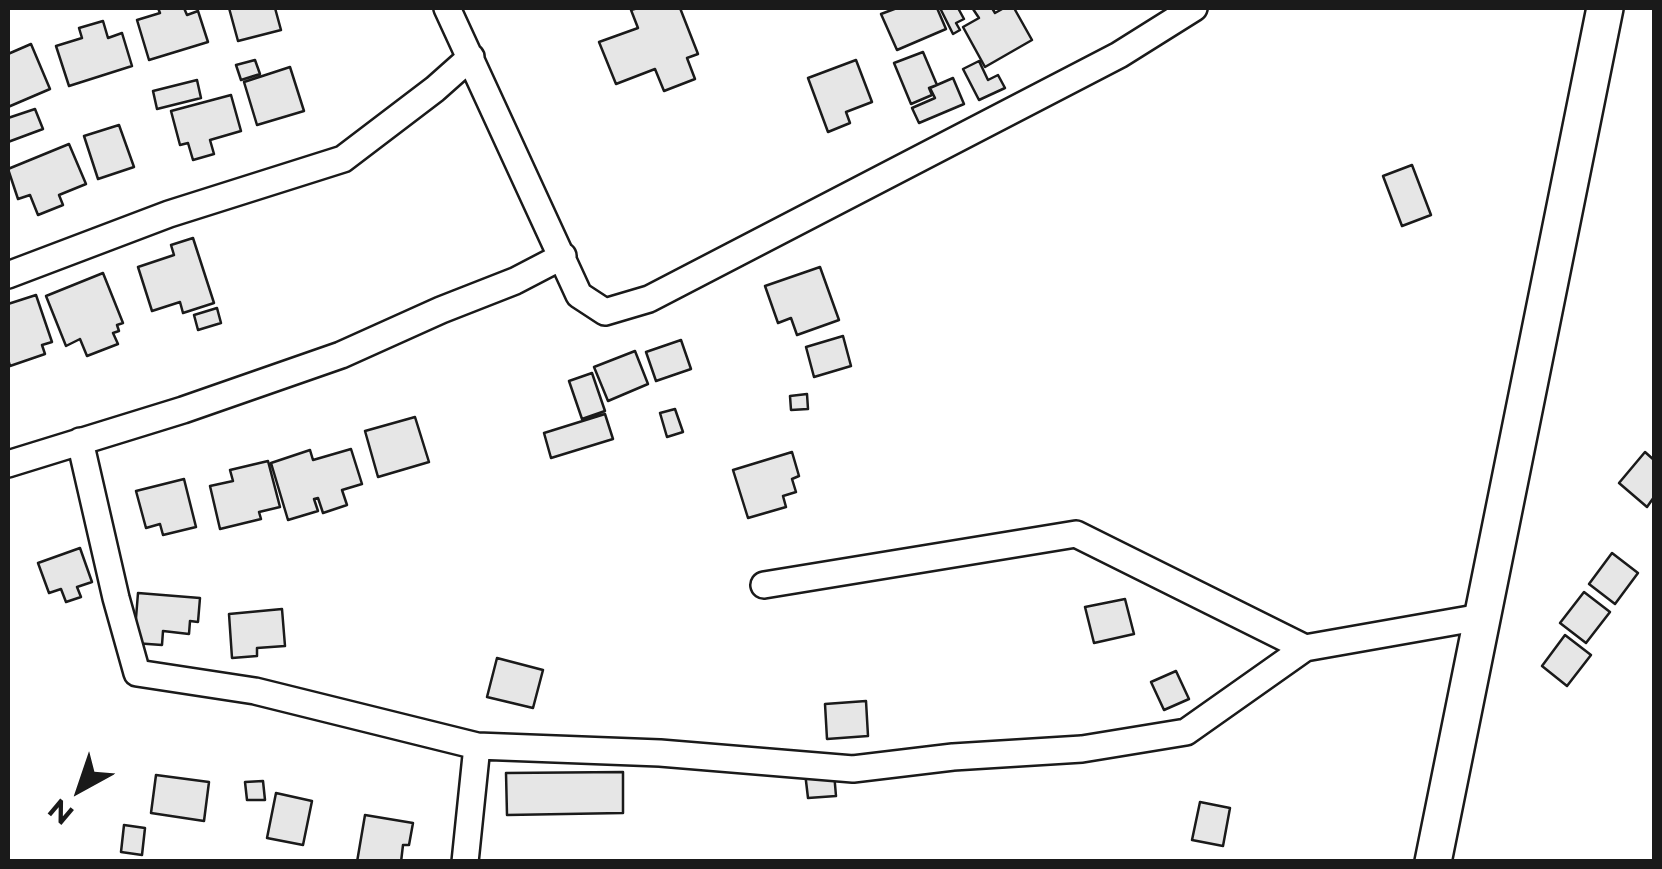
<!DOCTYPE html>
<html>
<head>
<meta charset="utf-8">
<style>
  body { margin:0 }
  #map { position:relative; width:1662px; height:869px; overflow:hidden; background:#fff; font-family:Montserrat,sans-serif }
  canvas { display:block }
  .frame { position:absolute; inset:0; border:10px solid #1a1a1a; pointer-events:none }
  .north { position:absolute; left:30px; top:739px; width:100px; height:100px; -webkit-text-stroke:8px #fff; paint-order:stroke; rotate:220deg; font-size:28px; font-weight:700; line-height:40px; text-align:center; color:#1a1a1a }
  .north::after { content:''; display:block; margin:auto; width:35px; height:45px; background:#1a1a1a; clip-path:polygon(50% 0,100% 100%,50% 72%,0 100%) }
</style>
</head>
<body>
<div id="map">
<canvas width="1662" height="869"></canvas>
<div class="frame"></div>
<div class="north">N</div>
</div>
<script>
const ctx = document.querySelector('canvas').getContext('2d');
ctx.lineJoin = 'round';
function paint(path, color) { ctx.fillStyle = color; ctx.fill(path, 'evenodd'); }
function stroke(path, color, width, dash) { ctx.strokeStyle = color; ctx.lineWidth = width; ctx.lineCap = dash ? 'butt' : 'round'; ctx.setLineDash(dash || []); ctx.stroke(path); }
const building = new Path2D(`
  M158 8H184L187 15 198 11 208 42 149 60 137 20 160 13Z
  M229 8H275L281 30 238 41Z
  M638 8H680L698 54 687 58 695 79 664 91 655 69 616 84 599 42 638 28 631 10Z
  M897 8H937L946 29 897 50 881 14Z
  M940 8H958L964 19 956 23 960 30 953 34Z
  M975 8H992L995 13 1004 8H1014L1032 40 985 67 963 27 979 18 973 9Z
  M103 21 108 38 122 33 132 66 69 86 56 46 82 38 79 28Z
  M31 44 50 89 8 107V54Z
  M923 52 937 85 929 88 932 95 911 104 894 63Z
  M255 60 260 74 241 80 236 65Z
  M856 60 872 102 846 112 850 123 828 132 808 78Z
  M979 61 988 80 998 75 1005 88 979 100 963 69Z
  M290 67 304 111 257 125 244 82Z
  M953 78 964 104 919 123 912 108 935 98 930 88Z
  M197 80 201 98 157 109 153 91Z
  M231 95 241 131 210 140 214 154 193 160 188 143 180 145 171 111Z
  M35 109 43 129 8 142V118Z
  M119 125 134 167 98 179 84 136Z
  M69 144 86 184 59 195 63 205 38 215 30 195 18 199 8 169Z
  M1412 165 1431 215 1402 226 1383 176Z
  M193 238 214 303 183 313 180 302 152 311 138 267 174 255 171 245Z
  M820 267 839 320 797 335 791 318 778 323 765 286Z
  M103 273 123 323 117 325 119 331 113 333 118 344 87 356 80 339 66 346 46 296Z
  M36 295 52 342 42 345 45 354 10 366 8 359V304Z
  M217 308 221 323 198 330 194 315Z
  M843 336 851 366 814 377 806 347Z
  M681 340 691 369 656 381 646 352Z
  M635 351 648 384 608 401 594 367Z
  M592 373 605 411 582 419 569 381Z
  M807 394 808 409 791 410 790 396Z
  M675 409 683 432 667 437 660 413Z
  M605 414 613 439 551 458 544 433Z
  M415 417 429 462 378 477 365 431Z
  M351 449 362 484 342 490 347 505 323 513 318 498 314 499 318 511 288 520 271 463 310 450 313 460Z
  M792 452 799 476 792 479 796 492 783 496 786 507 748 518 733 470Z
  M1645 452 1654 460V497L1647 507 1619 483Z
  M268 461 280 507 259 512 261 519 220 529 210 486 233 481 230 470Z
  M184 479 196 527 163 535 160 524 146 528 136 491Z
  M80 548 92 582 77 587 81 597 66 602 61 589 49 593 38 563Z
  M1612 553 1638 573 1615 604 1589 584Z
  M1584 592 1610 612 1586 643 1560 623Z
  M138 593 200 598 198 622 190 621 189 634 163 631 162 645 134 643Z
  M1125 599 1134 634 1094 643 1085 607Z
  M282 609 285 646 257 648V656L232 658 229 614Z
  M1565 635 1591 655 1567 686 1542 666Z
  M497 658 543 670 533 708 487 697Z
  M1176 671 1189 699 1164 710 1151 682Z
  M866 701 868 736 827 739 825 704Z
  M833 761 836 796 808 798 804 764Z
  M623 772V813L507 815 506 773Z
  M156 775 209 782 204 821 151 813Z
  M263 781 265 800H247L245 782Z
  M276 793 312 801 303 845 267 838Z
  M1200 802 1230 808 1223 846 1192 840Z
  M365 815 413 823 409 845H403L401 862H357Z
  M124 825 145 828 142 855 121 852Z`);
paint(building, '#e6e6e6');
stroke(building, '#1a1a1a', 2.5);
const street = new Path2D(`
  M447 8 579 295 605 312 649 299 1119 55 1194 8
  M8 275 169 214 343 159 435 89 471 57
  M80 441 116 598 137 673 255 691 477 746 660 753 853 769 953 757 1082 749 1186 732 1305 648
  M8 464 183 410 341 355 441 310 515 281 563 256
  M764 585 1076 534 1305 648 1481 617
  M465 862 477 746`);
const secondary = new Path2D(`
  M1433 862 1605 8`);
stroke(street, '#1a1a1a', 30);
stroke(secondary, '#1a1a1a', 40);
stroke(street, '#fff', 25);
stroke(secondary, '#fff', 35);
</script>
</body>
</html>
